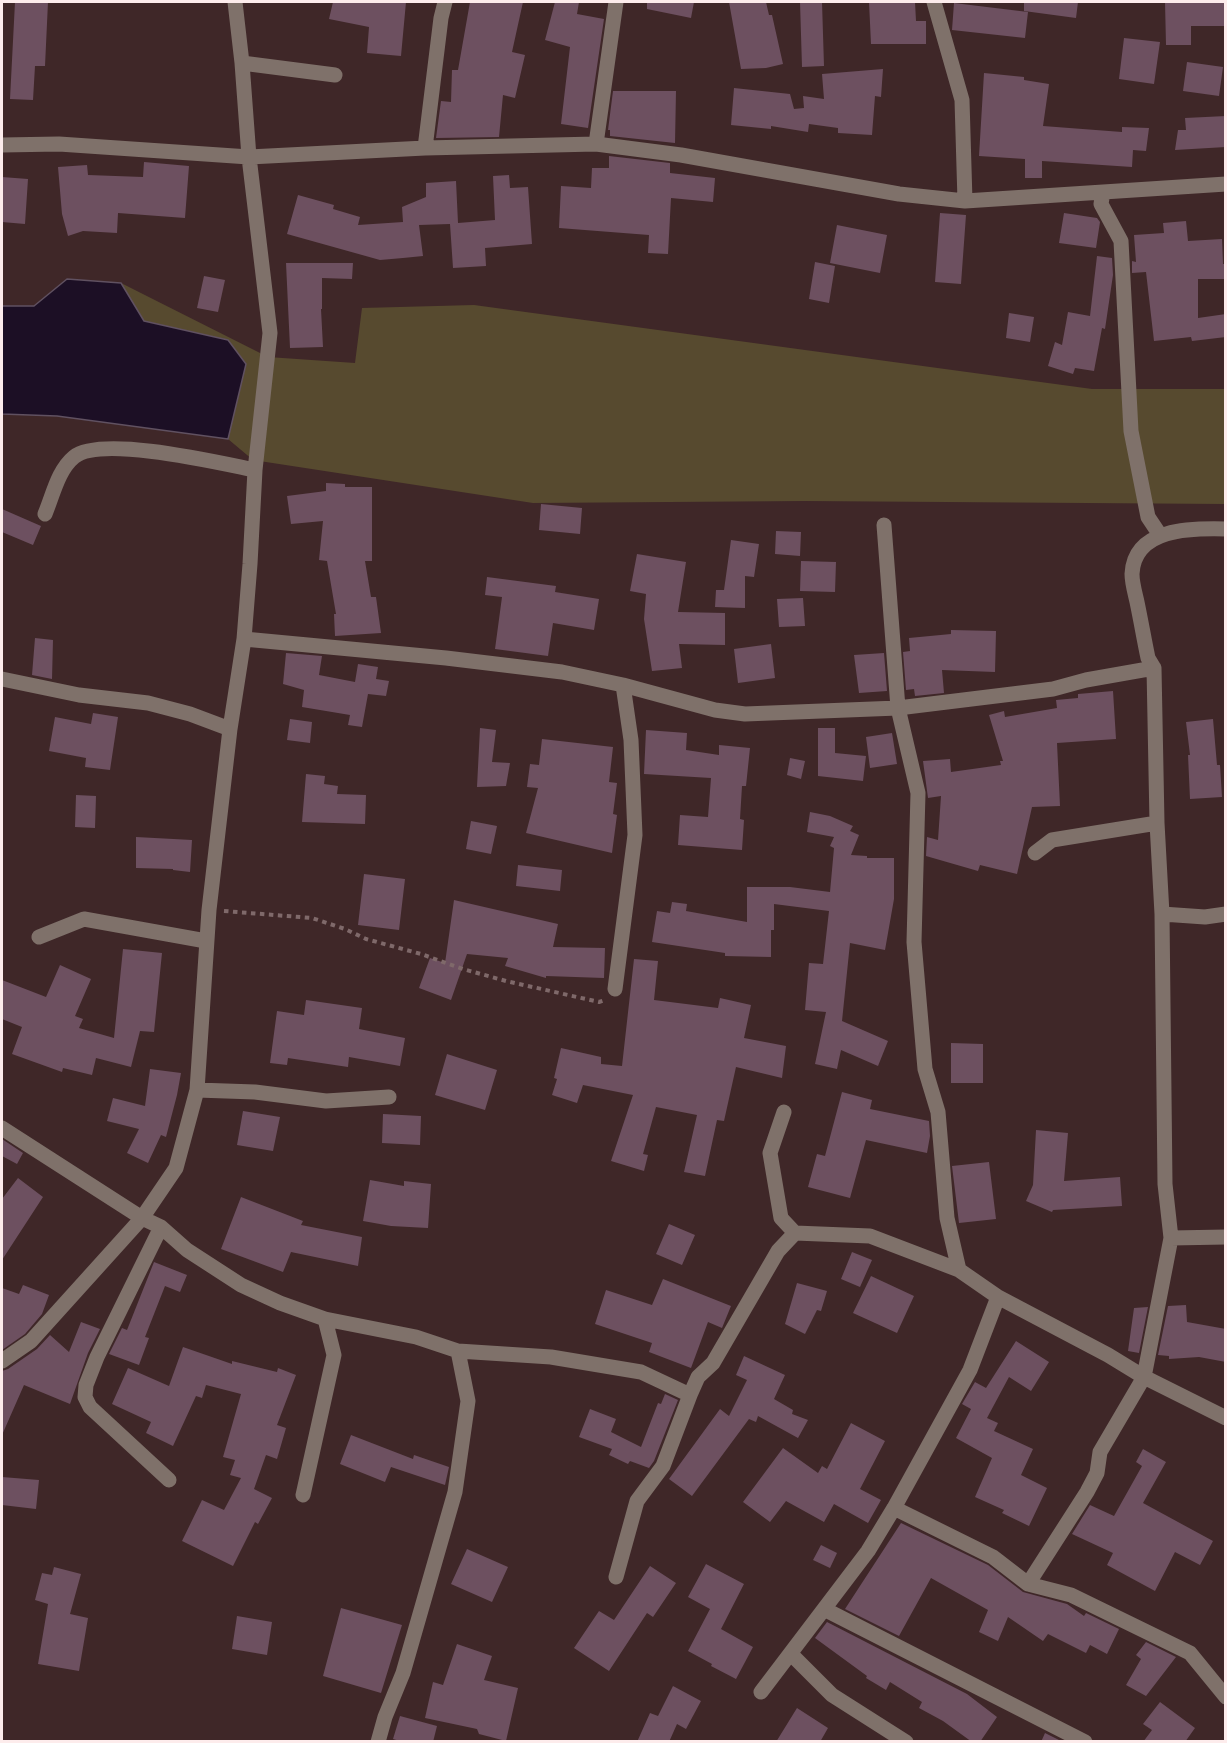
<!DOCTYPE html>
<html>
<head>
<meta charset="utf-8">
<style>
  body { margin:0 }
  #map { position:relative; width:1227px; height:1743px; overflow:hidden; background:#3f2728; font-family:"Fira Sans",sans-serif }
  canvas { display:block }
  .frame { position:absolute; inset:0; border:3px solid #fdecec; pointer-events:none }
</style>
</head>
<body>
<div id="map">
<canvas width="1227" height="1743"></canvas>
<div class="frame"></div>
</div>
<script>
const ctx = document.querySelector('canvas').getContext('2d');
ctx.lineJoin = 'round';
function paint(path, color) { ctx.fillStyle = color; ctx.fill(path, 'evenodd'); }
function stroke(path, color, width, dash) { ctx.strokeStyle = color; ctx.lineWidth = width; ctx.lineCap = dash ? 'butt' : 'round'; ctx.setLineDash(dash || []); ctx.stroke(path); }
paint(new Path2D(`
  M121 283 268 357 355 363 362 308 474 305 1092 389H1225V504L805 501 533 503 253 460 228 439 246 363 227 340 144 321Z`), '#574a2f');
const water = new Path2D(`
  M67 279 121 283 144 321 228 340 246 364 228 439 57 416 2 414V306H34Z`);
paint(water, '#1c0f25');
stroke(water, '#605161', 1.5);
paint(new Path2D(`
  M15 2H48L45 66H35L33 100 10 99Z
  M333 2H406L401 56 367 53 369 27 329 19Z
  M470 2H523L512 52 525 55 515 98 503 95 499 137 436 138 441 101 451 102 452 70H458Z
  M555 2H579L577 14 604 19 588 128 561 124 570 47 545 40Z
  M647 2H694L691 18 647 9Z
  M729 2H766L769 15H772L783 64 766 68 741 69Z
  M800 2H822L824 66 802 67Z
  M869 2H915L916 21H926V44H871Z
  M1024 2H1078L1076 18 1024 11Z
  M1165 2H1226V26H1191V45H1166Z
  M954 3 1028 12 1025 38 952 30Z
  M1124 38 1160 42 1154 84 1119 79Z
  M1187 62 1223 67 1219 96 1183 91Z
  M883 69 881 97 875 96 872 135 838 133V128L809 124 808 132 771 126V129L731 125 734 88 790 94 794 109 804 108 803 96 824 99 822 74Z
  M984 73 1024 77V80L1049 84 1043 126 1122 132V127L1149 128 1146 151 1133 150 1132 167 1042 161V178H1025V159L979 156Z
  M613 91H676L675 143 610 136V130H608Z
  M1226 116V147L1175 150 1178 130H1186L1185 118Z
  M609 156 670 163V173L715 178 713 202 671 198 668 254 648 253 649 235 559 228 561 186 591 188 592 168H609Z
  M144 162 189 166 185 218 118 213 117 233 83 231 68 236 62 214 58 167 87 165 88 175 143 177Z
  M509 175 510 188 528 187 532 244 485 248 486 266 453 268 450 224 419 225 423 256 403 258 380 260 287 234 298 195 334 205 333 209 360 217 358 225 403 222 402 207 426 197V183L456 181 458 223 495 220 493 176Z
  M2 177 28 179 25 224 2 222Z
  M940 213 966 215 961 284 935 282Z
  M1064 213 1097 218 1100 222 1096 248 1059 243Z
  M1186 221 1188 241 1222 239 1223 264H1226V279H1198V318L1226 314V337L1192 341 1191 337 1154 341 1146 272 1132 273V261L1136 262 1134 235 1164 233 1163 223Z
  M837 225 887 235 880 273 830 263Z
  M1097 256 1112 258 1113 275 1105 329 1102 328 1094 371 1075 368 1073 374 1048 366 1055 342 1062 345 1068 312 1090 316Z
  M815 262 835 266 829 303 809 299Z
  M286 263H353L352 279 322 278V309H321L323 347 290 348Z
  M204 276 225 280 218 312 197 308Z
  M1009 313 1034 317 1030 342 1006 338Z
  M326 483 345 484V487H372V561H365L371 597H376L381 633 335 636 334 614H336L327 561 319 560 323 521 291 524 287 496 326 491Z
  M541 504 582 508 580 534 539 530Z
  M2 509 41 526 33 545 2 532Z
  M776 531 801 532 800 556 775 554Z
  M731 540 759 544 754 577 745 576V608L715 607 716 590H724Z
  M637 554 686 562 678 612 725 613V645L679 644 682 668 652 671 644 619 646 594 630 591Z
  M801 561 836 562 835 592 800 591Z
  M487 577 556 586 555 592 599 599 594 630 553 623 548 656 495 649 502 597 485 595Z
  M803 598 805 626 779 627 777 599Z
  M951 630 996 631 995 672 942 670 944 693 915 696 914 689 906 690 903 652 910 651 909 638 951 634Z
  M35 638 53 640 52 679 32 675Z
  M771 644 775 678 738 683 734 649Z
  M286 653 322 656 319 675 355 682 358 664 378 667 376 679 389 681 386 696 368 694 362 727 348 725 350 715 302 707 304 690 283 684Z
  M884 653 887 691 859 693 854 655Z
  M1113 691 1116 739 1057 743 1060 806 1032 807 1017 874 980 865 978 871 926 856 927 837 938 840 941 796 928 798 923 761 950 759 951 772 1001 765 1000 761H1003L989 715 1004 711 1005 717 1057 708 1056 700 1078 698V694Z
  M93 713 118 717 110 770 85 767 86 758 49 751 55 717 91 724Z
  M290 719 312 722 310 743 287 740Z
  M1213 719 1217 765H1220L1222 797 1190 799 1188 755H1190L1186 722Z
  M480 728 496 730 492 762 510 763 506 786 477 787Z
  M818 728H835V753L866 756 863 781 818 776Z
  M646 730 687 733 686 750 719 755V745L750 748 746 786H742L740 819 744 820 742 850 678 845 680 815 708 817 711 778 644 774Z
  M892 733 897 764 870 768 866 737Z
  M542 739 613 747 609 782 617 783 613 814 617 815 612 853 526 833 538 788 527 787 530 764 539 765Z
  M790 758 805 761 801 779 787 775Z
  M306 774 325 776 324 784 338 786 337 794 366 795 365 824 302 822Z
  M76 795 96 796 95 828 75 827Z
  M810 812 830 816 853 826 850 831 859 835 851 855 867 856V858H894V899L885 950 850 943 842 1021 888 1041 878 1066 841 1050 837 1069 815 1064 826 1012 805 1010 809 963 823 964 829 911 774 904V930H771V957L725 956V953L652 942 657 911 670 913 672 902 687 904 686 911 747 922V887H790L830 892 834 848 830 846 834 837 807 832Z
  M471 821 497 826 491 854 466 849Z
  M136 837 192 840 190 872 173 870V869L136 868Z
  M518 865 562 870 560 891 516 886Z
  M364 874 405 879 399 930 358 925Z
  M454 900 558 924 553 947 605 948 604 978 546 976V978L505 966 508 958 467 954 451 1000 419 988 430 958 445 963Z
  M123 949 162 953 154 1032 140 1031 131 1067 96 1058 92 1075 63 1068 62 1072 12 1054 22 1027 2 1019V980L46 997 60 965 91 979 75 1016 83 1019 79 1028 114 1038Z
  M634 959 658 961 654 1000 718 1008 720 998 751 1005 744 1038 786 1046 782 1078 736 1067 724 1121 717 1120 705 1176 684 1172 697 1115 656 1107 643 1154 648 1155 644 1171 611 1161 633 1095 583 1085 577 1103 552 1095 557 1079 554 1078 561 1048 601 1057V1064L622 1066Z
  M306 1000 362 1008 359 1029 405 1038 400 1066 349 1057 348 1067 288 1058 287 1065 270 1063 277 1011 304 1015Z
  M951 1043 983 1044V1083H951Z
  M447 1054 497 1070 485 1110 435 1095Z
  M150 1069 181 1073 177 1095 166 1137 161 1135 148 1163 127 1153 139 1129 107 1121 113 1098 145 1106Z
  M842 1092 872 1100 870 1109 929 1121 930 1136 927 1153 866 1140 850 1198 808 1187 817 1154 825 1156Z
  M243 1111 280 1117 273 1151 237 1145Z
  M383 1114 421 1116 420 1145 382 1143Z
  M1036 1130 1068 1133 1064 1181 1120 1177 1122 1206 1053 1210 1052 1212 1026 1201 1033 1185Z
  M2 1139 23 1153 17 1164 2 1156Z
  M989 1162 996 1219 959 1223 952 1166Z
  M18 1178 43 1197 2 1260V1199Z
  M370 1180 404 1186V1181L431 1184 428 1228 391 1226 363 1221Z
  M241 1197 303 1221 301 1225 362 1237 358 1266 291 1252 283 1272 221 1249Z
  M669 1224 695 1235 682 1265 656 1254Z
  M852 1252 872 1260 860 1287 841 1279Z
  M154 1262 187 1275 180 1292 165 1286 145 1337 149 1338 139 1365 109 1354 122 1328 127 1330Z
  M871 1276 914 1296 897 1333 853 1313Z
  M663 1279 731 1306 722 1328 708 1322 691 1368 649 1352 652 1343 595 1324 606 1290 652 1305Z
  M797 1283 827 1291 821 1311 817 1310 805 1334 785 1324Z
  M23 1285 49 1295 42 1314 25 1334 2 1350V1288L19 1294Z
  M1186 1305 1187 1322 1226 1329V1362L1199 1357 1169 1359V1356L1158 1355 1168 1306Z
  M1148 1307 1139 1353 1128 1351 1134 1308Z
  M81 1322 100 1329 88 1353 70 1404 24 1385 2 1435V1371L8 1369 37 1349 50 1335 69 1352Z
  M1016 1341 1049 1362 1031 1391 1009 1377 987 1418 998 1423 994 1431 1033 1449 1021 1475 1047 1488 1029 1526 1002 1513 1004 1510 975 1497 992 1458 956 1438 971 1409 962 1404 975 1382 986 1388Z
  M183 1347 232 1364V1361L277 1372 278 1368 296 1375 277 1425 286 1428 277 1459 266 1455 254 1489 272 1498 258 1524 255 1522 233 1566 182 1541 202 1500 224 1510 241 1478 230 1475 235 1460 223 1457 241 1394 206 1385 202 1398 196 1396 173 1446 146 1433 151 1422 112 1404 128 1368 169 1386Z
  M744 1356 785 1375 774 1399 793 1410 792 1414 808 1420 798 1438 758 1416 756 1422 749 1419 692 1496 669 1479 720 1409 729 1416 747 1380 736 1375Z
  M665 1394 678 1400 654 1461 649 1468 630 1461 628 1464 609 1455 612 1449 579 1437 590 1409 616 1419 611 1432 641 1447 658 1403 661 1404Z
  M851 1423 885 1441 860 1489 881 1500 868 1523 834 1504 824 1522 786 1501 770 1522 743 1502 783 1448 818 1473 822 1466 827 1469Z
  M351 1435 413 1459 414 1455 449 1467 445 1485 391 1467 385 1482 340 1464Z
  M1143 1449 1166 1462 1143 1503 1213 1541 1200 1565 1175 1552 1155 1591 1107 1565 1113 1553 1072 1534 1090 1505 1114 1516 1142 1466 1136 1462Z
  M2 1477 39 1480 36 1509 2 1505Z
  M901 1523 988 1565 1023 1592 1067 1604 1084 1616 1086 1613 1119 1629 1107 1654 1090 1645 1086 1653 1048 1634 1043 1641 1008 1617 998 1641 979 1632 988 1610 931 1578 899 1636 845 1609Z
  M821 1545 837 1553 830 1568 813 1560Z
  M467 1549 508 1567 492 1602 451 1584Z
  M706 1564 744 1584 721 1629 753 1647 736 1679 711 1666 712 1664 688 1651 710 1609 688 1597Z
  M650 1566 676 1583 653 1617 647 1613 609 1671 574 1648 599 1611 614 1620Z
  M54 1567 81 1574 70 1614 88 1618 79 1671 38 1664 48 1604 35 1600 42 1573 52 1575Z
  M341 1608 402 1625 381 1693 323 1676Z
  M237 1616 272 1622 267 1655 232 1649Z
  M827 1622 967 1694 997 1717 980 1742H972L943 1721 919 1708 922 1702 890 1682 886 1690 866 1678 867 1676 815 1638Z
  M1146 1642 1176 1657 1146 1696 1126 1685 1141 1659 1136 1655Z
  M457 1644 492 1656 484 1680 518 1688 506 1741 479 1734 477 1729 425 1718 433 1682 443 1685Z
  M673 1686 701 1701 686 1729 677 1724 669 1742H637L650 1713 658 1716Z
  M1160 1702 1195 1728 1185 1742H1143L1152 1730 1143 1724Z
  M797 1708 828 1728 820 1742H776Z
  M400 1716 437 1726 433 1742H403L393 1739Z
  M1045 1733 1063 1742H1041Z`), '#6d5060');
stroke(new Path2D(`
  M224 911 312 918 345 929 366 939 421 954 463 969 506 981 599 1002 605 1000`), '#7f696a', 4, [4.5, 4.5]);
stroke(new Path2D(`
  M934 2 962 100 965 201
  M242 63 335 75
  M596 144 616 2
  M2 145 59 144 249 157 425 148 596 144 681 155 899 194 965 201 1226 184
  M425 148 441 18 445 2
  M1103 192 1101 204 1121 241 1131 431 1148 517 1160 535
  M45 514C53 495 58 470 74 457 101 435 220 463 255 470
  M884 525 898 708 918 793 914 942 925 1069 938 1112 947 1218 959 1270
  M244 639 446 658 562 672 623 685 715 710 745 714 898 708 1053 689 1086 680 1154 668
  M2 679 79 695 148 703 190 714 230 729
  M1035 853 1052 840 1157 823
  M1162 914 1205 917 1226 914
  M39 937 84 919 206 941
  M615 989 635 835 631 740 623 685
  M197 1090 255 1092 326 1101 389 1097
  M784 1112 770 1153 781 1218 795 1233
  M2 1128 142 1218 176 1168 197 1090 209 910 230 729 244 639 250 564 255 470 270 333 249 157 242 63 235 2
  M161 1227 97 1357 86 1385 85 1397 90 1407 169 1480
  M1171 1238 1226 1237
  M2 1361 31 1341 142 1218 161 1227 187 1250 241 1285 280 1303 325 1319 416 1337 458 1351 551 1357 641 1372 690 1395 698 1377 713 1363 778 1251 795 1233 870 1236 959 1270 998 1297 1108 1355 1144 1377 1226 1418
  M303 1495 334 1355 325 1319
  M894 1508 993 1557 1028 1584 1071 1595 1190 1653 1226 1697
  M616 1577 637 1501 663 1466 690 1395
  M1028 1584 1087 1492 1097 1473 1100 1452 1144 1377 1171 1238 1165 1184 1162 914 1157 823 1154 668 1148 658C1144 639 1141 621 1137 602 1135 593 1132 583 1132 574 1134 528 1191 528 1226 529
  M824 1609 1085 1742
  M791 1654 832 1695 906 1742
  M761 1692 868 1551 894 1508 970 1370 998 1297
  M378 1742 385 1717 403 1673 455 1492 468 1401 458 1351`), '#7f716a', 15);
</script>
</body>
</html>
